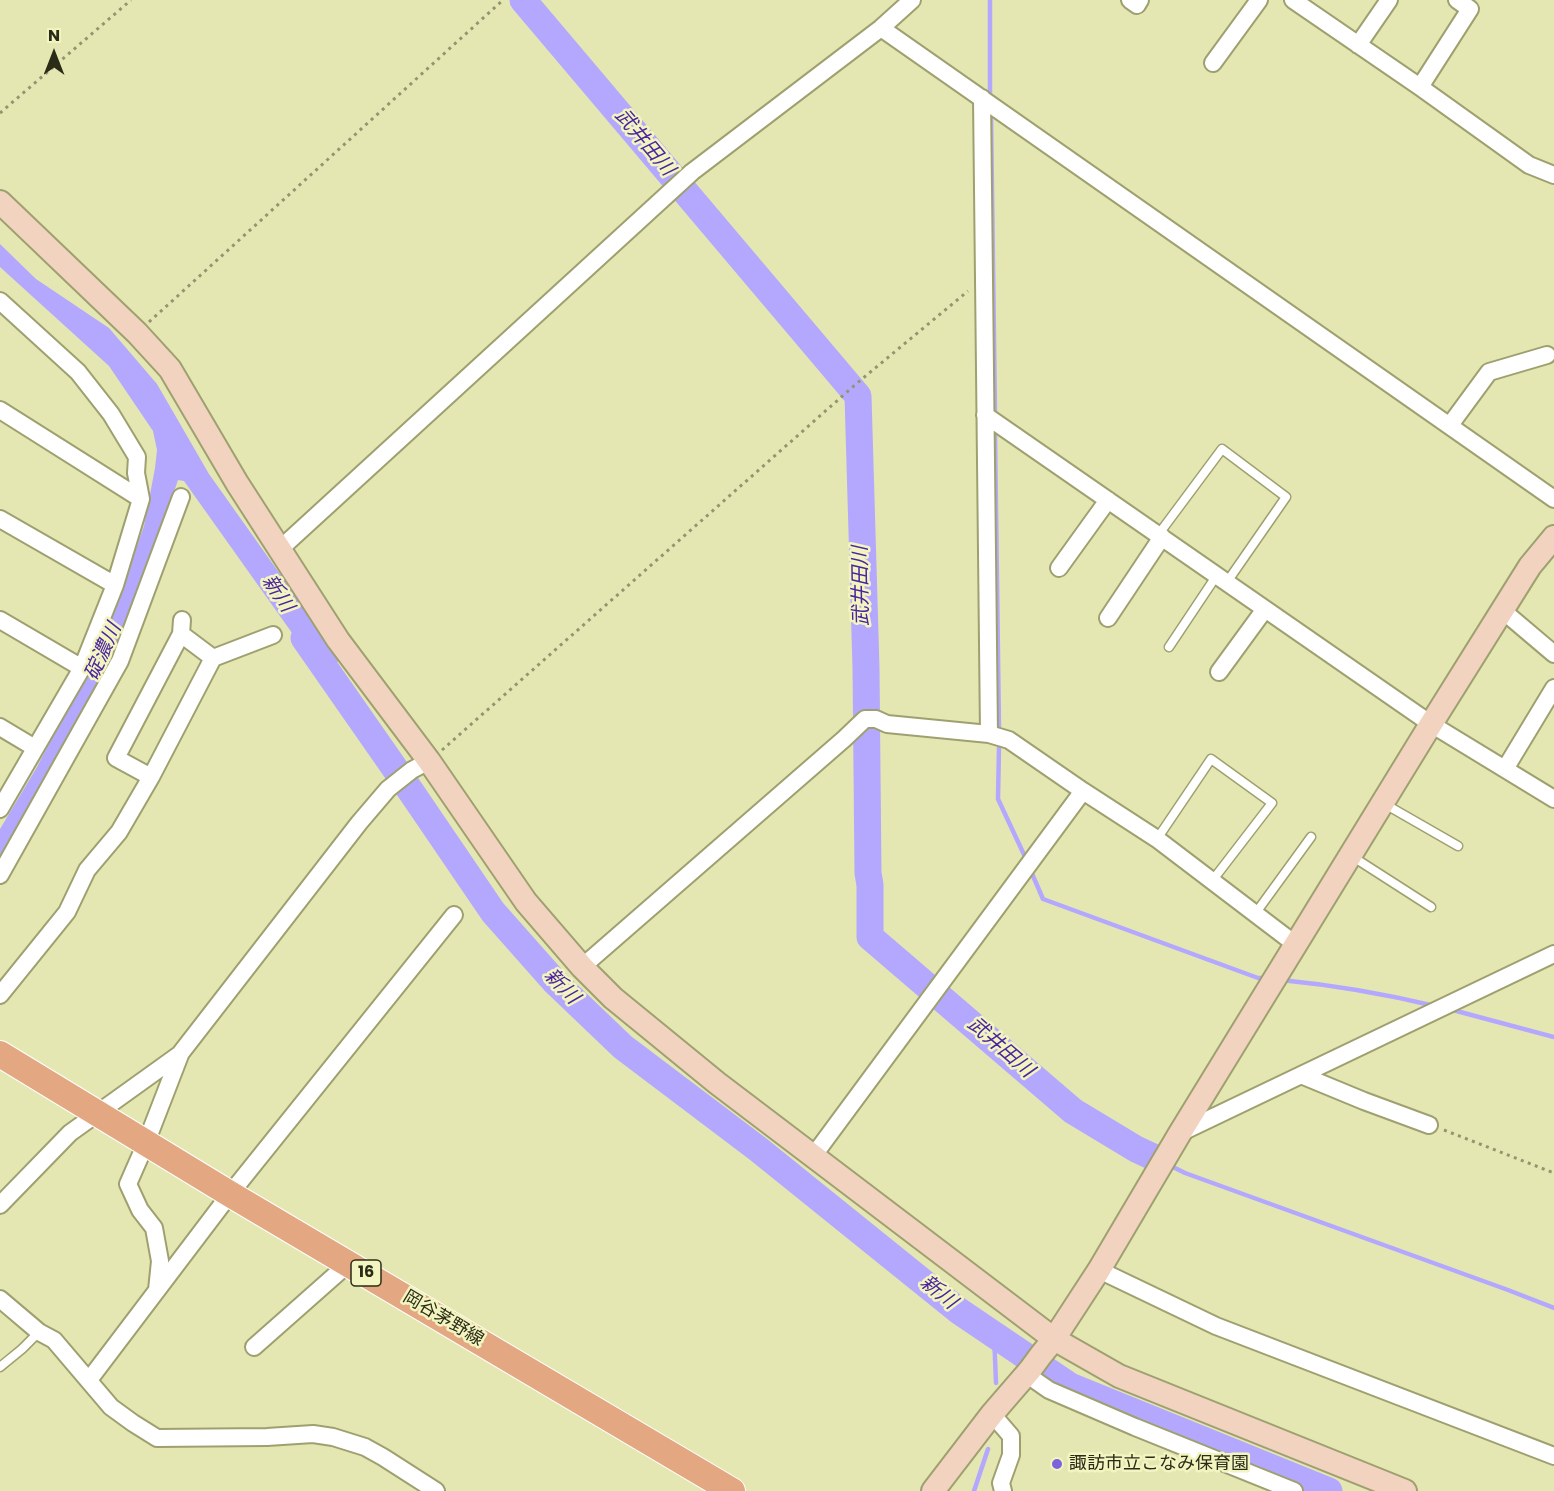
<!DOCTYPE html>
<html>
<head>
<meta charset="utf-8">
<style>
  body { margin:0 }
  #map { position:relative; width:1554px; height:1491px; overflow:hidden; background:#e5e7b3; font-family:Poppins,sans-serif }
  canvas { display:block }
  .north { position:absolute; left:24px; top:24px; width:60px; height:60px; -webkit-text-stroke:4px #f2f5c0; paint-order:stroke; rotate:0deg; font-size:16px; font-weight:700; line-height:24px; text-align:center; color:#2b2c18 }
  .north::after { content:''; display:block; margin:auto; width:21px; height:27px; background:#2b2c18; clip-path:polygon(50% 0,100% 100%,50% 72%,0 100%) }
</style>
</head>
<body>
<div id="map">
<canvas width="1554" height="1491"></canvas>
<div class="north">N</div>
</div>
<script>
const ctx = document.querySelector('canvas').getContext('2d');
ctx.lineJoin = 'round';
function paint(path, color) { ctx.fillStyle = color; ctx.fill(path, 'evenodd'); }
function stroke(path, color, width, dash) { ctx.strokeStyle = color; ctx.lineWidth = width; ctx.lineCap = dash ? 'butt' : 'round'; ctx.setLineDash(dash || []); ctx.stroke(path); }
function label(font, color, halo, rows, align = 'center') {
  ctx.font = font + ' Poppins,"Noto Sans JP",sans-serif'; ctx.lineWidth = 5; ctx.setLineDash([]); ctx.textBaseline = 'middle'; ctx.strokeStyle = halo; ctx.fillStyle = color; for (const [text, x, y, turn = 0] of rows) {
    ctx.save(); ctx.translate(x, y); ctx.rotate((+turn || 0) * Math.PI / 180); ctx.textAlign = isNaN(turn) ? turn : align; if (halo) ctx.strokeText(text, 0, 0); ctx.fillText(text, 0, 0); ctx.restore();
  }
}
paint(new Path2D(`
  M0 244 36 279 109 328 157 384 209 474 341 660 319 671 184 481 178 480 150 563 101 683 0 863V829L37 767 80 683 108 622 134 554 144 526 155 468 157 450 153 431 109 366 0 267Z`), '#b4a8fe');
stroke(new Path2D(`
  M990 0V94
  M991 116 995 411
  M995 434 999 727
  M999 748 998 799 1027 861
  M1030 869 1043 899 1258 978H1267
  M1281 980C1333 985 1385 994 1435 1006
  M1449 1009 1554 1037
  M1169 1165 1185 1173 1508 1290 1554 1308
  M994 1334 996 1383
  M974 1491 988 1449`), '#b4a8fe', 4.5);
stroke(new Path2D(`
  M523 0 858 396 866 668 868 873 870 885V937L1073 1111 1136 1149 1151 1156
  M304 638 412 793 493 912 555 982 623 1047 758 1149 959 1311 1070 1386 1329 1491`), '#b4a8fe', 27);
const lane = new Path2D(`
  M1158 535 1222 449 1286 497 1227 582
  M1169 647 1217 575
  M1383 803 1458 846
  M1157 839 1211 759 1272 803 1212 881
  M1350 855 1431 907
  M1255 914 1311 837
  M0 1367 22 1349 39 1332`);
const street = new Path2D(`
  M1130 0 1137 5 1140 0
  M1293 0 1420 87 1529 165 1554 175
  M881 28 1554 499
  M1358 45 1389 0
  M1213 63 1259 0
  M1420 87 1470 9 1457 0
  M982 98 989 734
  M0 301 78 372 111 414 137 457 136 473 141 499 115 585 82 668 0 809
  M0 410 141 499
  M985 415 1431 724 1554 799
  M1450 425 1489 372 1547 355
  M0 519 115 585
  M280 549 692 172 881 28 912 0
  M1059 568 1108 500
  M1502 610 1554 654
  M1108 618 1162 537
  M0 620 82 668
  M182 620 181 634 213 658
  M1219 672 1265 609
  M0 727 35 748
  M1505 769 1554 688
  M151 777 116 758 181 634
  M0 875 120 661 181 497
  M582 967 844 739 865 719H876L887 724 989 734 1009 740 1083 791 1157 839 1295 944
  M0 995 67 912 87 870 119 832 151 777 213 658 273 635
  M1301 1075 1364 1101 1429 1125
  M1180 1133 1554 954
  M814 1155 1083 791
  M0 1205 70 1133 180 1054 359 823 388 789 412 770 429 761
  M1099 1270 1216 1326 1554 1456
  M157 1290 160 1261 154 1228 140 1210 128 1184 146 1143 180 1055
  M0 1299 39 1332 54 1340 111 1407 133 1423 157 1438 267 1437 313 1434 333 1437 365 1447 383 1457 436 1491
  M254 1347 349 1263
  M1026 1374 1049 1390 1135 1427 1294 1491
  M89 1380 230 1194 454 915
  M992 1414 1011 1436V1455L1001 1483 1003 1491`);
const secondary = new Path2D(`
  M0 202 137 333 170 369 237 483 338 640 429 761 526 902 582 967 613 998 717 1083 1054 1339 1119 1376 1405 1491
  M933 1491 992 1414 1030 1370 1041 1355 1054 1339 1099 1270 1180 1133 1431 724 1530 566 1554 537`);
const primary = new Path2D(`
  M0 1054 230 1194 732 1491`);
stroke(lane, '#9fa06f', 11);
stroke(street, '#9fa06f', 20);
stroke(secondary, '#9fa06f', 26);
stroke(primary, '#fff', 28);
stroke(new Path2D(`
  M0 113 131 0
  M149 322 503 0
  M442 750 856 384 968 291
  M1444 1130 1554 1173`), '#93956f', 3, [3, 4.5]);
stroke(lane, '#fff', 8);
stroke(street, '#fff', 16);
stroke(secondary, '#f1d3c0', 22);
stroke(primary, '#e3a781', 26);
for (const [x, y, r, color] of [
  [1057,1464,6,"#7d62dd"]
]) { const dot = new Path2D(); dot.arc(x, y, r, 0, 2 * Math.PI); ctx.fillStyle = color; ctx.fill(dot); stroke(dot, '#f2f5c0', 2); }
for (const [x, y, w] of [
  [366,1273,30]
]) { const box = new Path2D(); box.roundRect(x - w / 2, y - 13, w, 26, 4.5); ctx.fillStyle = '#f2f5c0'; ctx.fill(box); stroke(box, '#2b2c18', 1.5); }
label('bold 16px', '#2b2c18', null, [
  ["16",366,1273]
]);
label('18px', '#2b2c18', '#f2f5c0', [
  ["岡谷茅野線",443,1319,31]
]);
label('18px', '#2b2c18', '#f2f5c0', [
  ["諏訪市立こなみ保育園",1069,1464]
], 'left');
label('italic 20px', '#4b259f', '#f2f5c0', [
  ["武井田川",644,143,50],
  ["武井田川",862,586,-91],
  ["新川",277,594,56],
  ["碇濃川",104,652,-66],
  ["新川",561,987,46],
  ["武井田川",1000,1048,41],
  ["新川",938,1293,39]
]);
</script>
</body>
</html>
